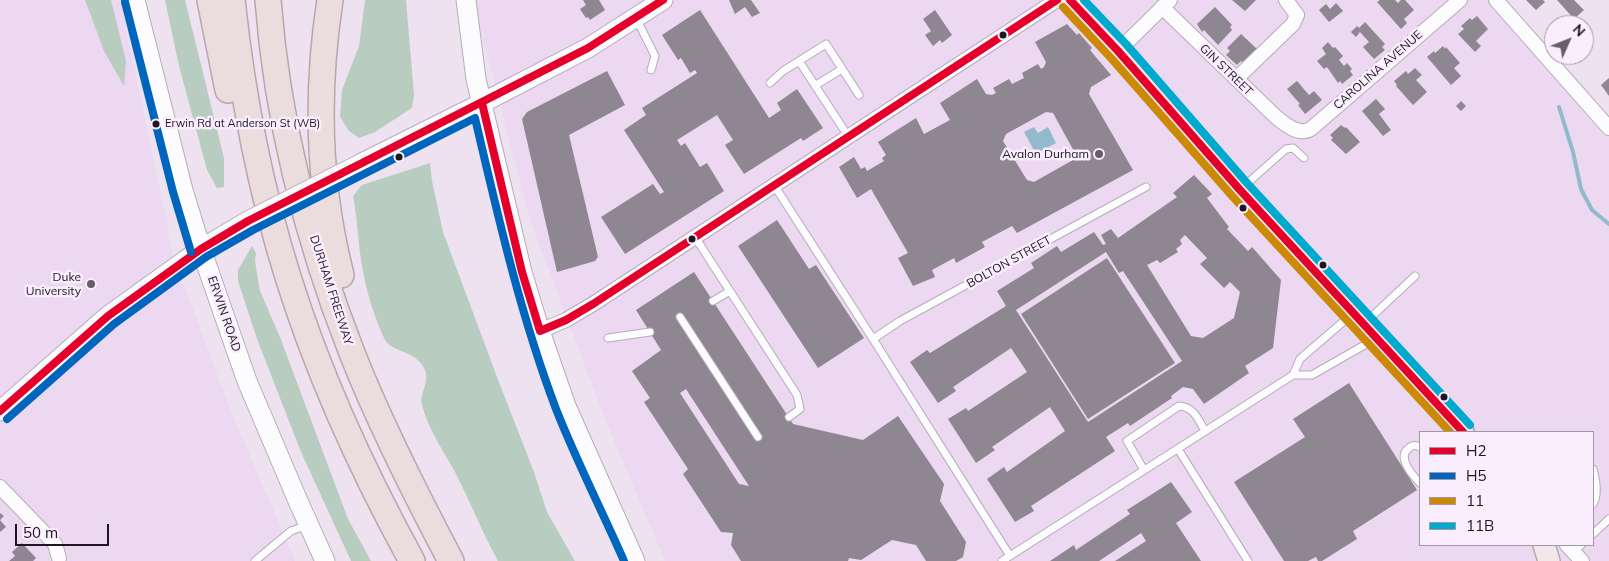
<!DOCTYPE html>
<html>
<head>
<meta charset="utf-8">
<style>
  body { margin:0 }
  #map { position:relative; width:1609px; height:561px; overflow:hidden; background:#eee2f1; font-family:Mulish,sans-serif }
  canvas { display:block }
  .legend { position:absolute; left:1419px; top:431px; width:175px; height:115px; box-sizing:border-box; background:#faedfd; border:1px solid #a297a5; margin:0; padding:6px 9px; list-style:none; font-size:15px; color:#1e1620 }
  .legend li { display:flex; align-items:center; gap:10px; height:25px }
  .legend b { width:25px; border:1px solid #a297a5 }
  .north { position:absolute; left:1544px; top:15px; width:50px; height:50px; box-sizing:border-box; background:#faedfd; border:1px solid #a297a5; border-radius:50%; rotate:46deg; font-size:14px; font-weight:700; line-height:20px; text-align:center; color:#1e1620 }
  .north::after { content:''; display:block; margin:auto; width:18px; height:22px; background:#675d69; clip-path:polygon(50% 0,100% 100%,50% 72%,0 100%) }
  .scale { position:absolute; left:15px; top:524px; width:94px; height:22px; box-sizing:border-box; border:2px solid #1e1620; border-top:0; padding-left:6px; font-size:15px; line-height:18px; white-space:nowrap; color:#1e1620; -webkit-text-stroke:4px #faedfd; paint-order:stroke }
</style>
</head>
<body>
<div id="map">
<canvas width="1609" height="561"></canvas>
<ul class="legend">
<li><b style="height:6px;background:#e4002b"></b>H2</li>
<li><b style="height:6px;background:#0065bd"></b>H5</li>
<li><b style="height:6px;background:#cc8906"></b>11</li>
<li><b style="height:6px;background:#00a9ce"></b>11B</li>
</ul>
<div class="north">N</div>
<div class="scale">50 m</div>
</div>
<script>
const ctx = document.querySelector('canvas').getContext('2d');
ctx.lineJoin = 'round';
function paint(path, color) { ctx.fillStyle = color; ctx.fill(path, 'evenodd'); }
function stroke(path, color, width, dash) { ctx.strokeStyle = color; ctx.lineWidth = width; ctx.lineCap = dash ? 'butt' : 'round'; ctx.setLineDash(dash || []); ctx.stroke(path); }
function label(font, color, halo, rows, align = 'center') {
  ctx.font = font + ' Mulish,sans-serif'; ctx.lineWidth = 5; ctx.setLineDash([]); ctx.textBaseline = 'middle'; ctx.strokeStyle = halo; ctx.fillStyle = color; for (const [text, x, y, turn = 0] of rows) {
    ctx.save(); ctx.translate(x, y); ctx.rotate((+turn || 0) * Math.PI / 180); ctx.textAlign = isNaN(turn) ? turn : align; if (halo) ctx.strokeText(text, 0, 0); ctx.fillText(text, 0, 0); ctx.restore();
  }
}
paint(new Path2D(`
  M0 0H120L177 271 189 298 230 409 295 561H0Z
  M473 0H1497L1609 128V561H665L603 414 530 220ZM1420 432H1593V545H1420Z`), '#ecd8f1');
paint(new Path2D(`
  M85 0H111L126 61 124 86 104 51Z
  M165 0H185L224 158V187L217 188 207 170 179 66Z
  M365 0H406L414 95 412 108 375 132 359 138 349 131 340 117 342 90 359 46Z
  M430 163 432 181 443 232 497 377 534 472 547 512 575 561H498C482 532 470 501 455 472 443 450 428 429 422 405 419 393 431 382 424 368 416 351 392 352 385 340 375 319 367 294 363 271 358 247 358 221 353 196L362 185Z
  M252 246 256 253 255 261 260 291 280 337 348 519 371 561H351L301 452 257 339 238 281V270Z`), '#b9ccc0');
paint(new Path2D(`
  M1034 127 1038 133 1048 127 1056 143 1036 154 1024 132Z`), '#92bacc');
stroke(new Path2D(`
  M1559 107 1573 152 1581 189 1592 210 1609 224`), '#92bacc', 4);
paint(new Path2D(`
  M583 0H599L605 10 590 20 588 17 586 18 580 9 586 5Z
  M729 0H751L760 13 752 17 745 7 735 14Z
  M1232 0H1256L1245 11Z
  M1380 0H1395L1398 3 1401 0H1405L1414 10 1404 19 1407 23 1401 29 1377 2Z
  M1526 0H1543L1545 2 1536 10Z
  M1557 0H1574L1584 10 1574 19Z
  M1336 3 1343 11 1329 22 1319 10 1326 4 1330 9Z
  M1215 7 1232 25 1230 27 1232 30 1218 45 1204 30 1202 32 1197 24Z
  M700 10 769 118 781 110 777 103 797 89 823 128 803 141 801 138 744 174 725 145 733 140 717 115 677 140 681 146 685 143 700 167 707 163 724 191 625 254 601 217 653 184 660 194 664 192 624 130 646 115 642 108 697 73 695 70 690 73 681 58 678 60 662 35Z
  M935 10 952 35 942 43 940 40 933 46 925 35 931 31 923 19Z
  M1477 16 1488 29 1476 41 1481 46 1475 52 1458 34 1464 29 1461 26 1470 18 1472 20Z
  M1365 22 1385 44 1382 47 1385 50 1374 59 1363 47 1369 42 1360 32 1356 37 1351 32 1357 26 1359 28Z
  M1067 24 1077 35 1079 33 1092 48 1090 50 1111 75 1091 87 1089 94 1133 170 1017 233 1012 226 982 242 985 247 956 263 954 258 932 270 935 277 913 286 898 258 908 253 871 189 857 198 839 167 854 157 861 169 865 167 867 171 884 161 882 158 886 155 878 142 916 118 924 134 950 120 940 103 977 79 986 94 992 95 996 93 993 88 1009 79 1012 84 1024 78 1022 73 1038 64 1041 69 1044 67 1046 62 1035 42ZM1046 112 1053 113 1075 153 1073 160 1034 182 1027 180 1003 141 1006 134Z
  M1241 34 1258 50 1244 64 1241 61 1237 65 1226 55 1230 51 1227 48Z
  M1328 42 1333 48 1335 47 1343 56 1339 60 1344 66 1347 63 1352 69 1350 71 1353 75 1342 84 1340 81 1338 83 1327 67 1324 69 1317 61 1326 54 1322 48Z
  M1443 46 1445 49 1446 47 1460 63 1454 68 1461 76 1451 85 1427 57 1434 51 1435 53Z
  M1415 68 1422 75 1416 80 1427 92 1413 105 1396 86 1397 85 1394 81 1406 71 1408 74Z
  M607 71 625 105 569 135 598 257 595 261 557 272 522 119 527 112Z
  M1609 78V96L1601 85Z
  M1297 81 1309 95 1314 91 1322 100 1305 114 1298 105 1300 104 1287 89Z
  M1376 99 1385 109 1379 114 1391 130 1383 136 1362 111Z
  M1461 101 1466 106 1461 111 1456 106Z
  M1341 125 1345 128 1346 127 1360 142 1346 154 1331 140 1333 138 1330 135Z
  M1194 175 1212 194 1207 198 1229 227 1227 229 1248 251 1252 247 1281 280 1273 348 1245 366 1249 373 1204 404 1193 389 1183 387 1171 396 1172 398 1130 426 1128 423 1106 437 1115 451 1031 506 1034 511 1015 522 987 479 1004 467 1007 472 1065 431 1050 407 992 447 995 450 976 463 948 419 966 408 968 411 1027 372 1011 348 953 387 956 391 938 403 910 362 927 350 930 353 1006 306 997 291 1034 268 1031 263 1057 246 1061 252 1094 232 1103 245 1106 244 1101 235 1111 229 1118 238 1177 197 1173 193ZM1185 235 1207 258 1200 264 1224 288 1230 282 1240 292 1234 318 1203 338 1191 336 1147 265 1157 260 1160 263 1178 252 1176 249 1182 244 1180 240ZM1106 252 1119 273 1123 271 1182 361 1088 422 1016 310Z
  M777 220 809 269 816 265 864 338 818 368 738 246Z
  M1107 258 1175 363 1088 419 1021 314Z
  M694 272 793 424 863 440 898 416 944 484 940 501 966 542 963 557 956 561H926L916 545 892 540 861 560 849 558 848 561H741L731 545 733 533 721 532 683 474 688 469 644 402 650 398 632 371 661 350 636 310ZM686 389 749 486 739 484 680 393Z
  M1349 383 1417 490 1353 531 1357 539 1322 561H1318L1316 557 1308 561H1284L1234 482 1305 437 1293 419Z
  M1171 482 1192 512 1176 523 1201 561H1115L1146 541 1141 533 1099 561H1050L1074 545 1076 550 1130 514 1127 510Z
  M0 513 4 516 0 520 6 527 0 532Z
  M22 543 36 558 33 561H9L15 556 12 552Z`), '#8e8690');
const lane = new Path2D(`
  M636 18 655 56 651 70
  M770 83 783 71 799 61
  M816 85 842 69
  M848 136 799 61 826 44 859 95
  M774 185 873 339 1010 556
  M1242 188 1286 149 1293 148 1304 158
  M695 237 797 395 800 409 789 417
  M713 301 730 291
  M680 317 758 437
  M1366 322 1415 276
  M608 338 650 332
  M873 339 900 321 1146 187
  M1293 375 1300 359 1351 315
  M1420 447C1416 445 1412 445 1409 448 1396 457 1413 476 1420 483
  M1178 449 1248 561
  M1593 469C1596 480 1599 494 1593 504
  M1144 470 1127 441 1179 406C1194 407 1198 419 1205 431
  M1593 534 1609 519
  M1574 552 1581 545
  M255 561 291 531 308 525
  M1002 561 1293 375H1312L1375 339`);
const street = new Path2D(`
  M1496 0 1609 128
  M1162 7 1276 117C1286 125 1300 137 1312 128L1460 0
  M1118 51 1170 0
  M1236 79 1293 24 1297 15 1286 0
  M540 331 566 320 593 304 1057 0
  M0 487 55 544 59 558
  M1567 545 1582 561`);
const secondary = new Path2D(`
  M135 0 183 190 201 249 247 381 298 501 325 561
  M466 0 476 79 522 272 540 331 566 406 635 561
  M362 163 482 103 588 48 663 0
  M0 411 108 316 201 249 248 221`);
const primary = new Path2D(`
  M1070 0 1118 51 1240 190 1463 432
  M1544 545 1549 561`);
const highway = new Path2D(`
  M210 0 228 90
  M232 0C242 93 260 188 288 277 319 376 362 470 412 561
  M268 0C277 120 308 241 352 353 380 424 415 493 451 561
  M330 0C316 91 318 185 341 275`);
stroke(lane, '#b5adb8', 9);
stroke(street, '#b5adb8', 16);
stroke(secondary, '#b5adb8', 21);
stroke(primary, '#b9a6ac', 24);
stroke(highway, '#b9a6ac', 28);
stroke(lane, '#fcfbfd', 7);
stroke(street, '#fcfbfd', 14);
stroke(secondary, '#fcfbfd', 19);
stroke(primary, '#f2e8ea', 21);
stroke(highway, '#ebdcdd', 25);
const secondaryBridge = new Path2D(`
  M248 221 362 163`);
stroke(secondaryBridge, '#b5adb8', 21, []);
stroke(secondaryBridge, '#fcfbfd', 19);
stroke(new Path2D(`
  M1070 0 1118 51 1240 190 1463 432
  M482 103 522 272 540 331 566 320 593 304 1057 0
  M0 411 108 316 201 249 248 221 588 48 663 0`), '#e4002b', 8);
stroke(new Path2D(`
  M125 2 173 192 191 252
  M7 419 114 324 206 257 253 230 475 118C498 216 520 314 556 409 576 460 602 511 624 561`), '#0065bd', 8);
stroke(new Path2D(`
  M1063 7 1111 58 1233 197 1450 432`), '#cc8906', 8);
stroke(new Path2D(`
  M1084 0 1126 44 1247 183 1470 425`), '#00a9ce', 8);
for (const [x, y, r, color] of [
  [1003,35,4.5,"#1e1620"],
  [156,124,4.5,"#1e1620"],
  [1099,154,5,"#675d69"],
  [399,157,4.5,"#1e1620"],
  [1243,208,4.5,"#1e1620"],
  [692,239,4.5,"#1e1620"],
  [1323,265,4.5,"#1e1620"],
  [91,284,5,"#675d69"],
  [1444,397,4.5,"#1e1620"]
]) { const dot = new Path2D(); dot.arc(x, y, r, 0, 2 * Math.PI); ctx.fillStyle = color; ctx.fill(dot); stroke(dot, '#faedfd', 2); }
label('11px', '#1e1620', '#faedfd', [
  ["Erwin Rd at Anderson St (WB)",165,124]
], 'left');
label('12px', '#1e1620', '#faedfd', [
  ["GIN STREET",1226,70,44],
  ["CAROLINA AVENUE",1378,70,-41],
  ["BOLTON STREET",1009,262,-29],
  ["DURHAM FREEWAY",331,290,72],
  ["ERWIN ROAD",224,314,71]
]);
label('12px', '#1e1620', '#faedfd', [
  ["Avalon Durham",1089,154],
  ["Duke",81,277],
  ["University",81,291]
], 'right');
</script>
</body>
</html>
